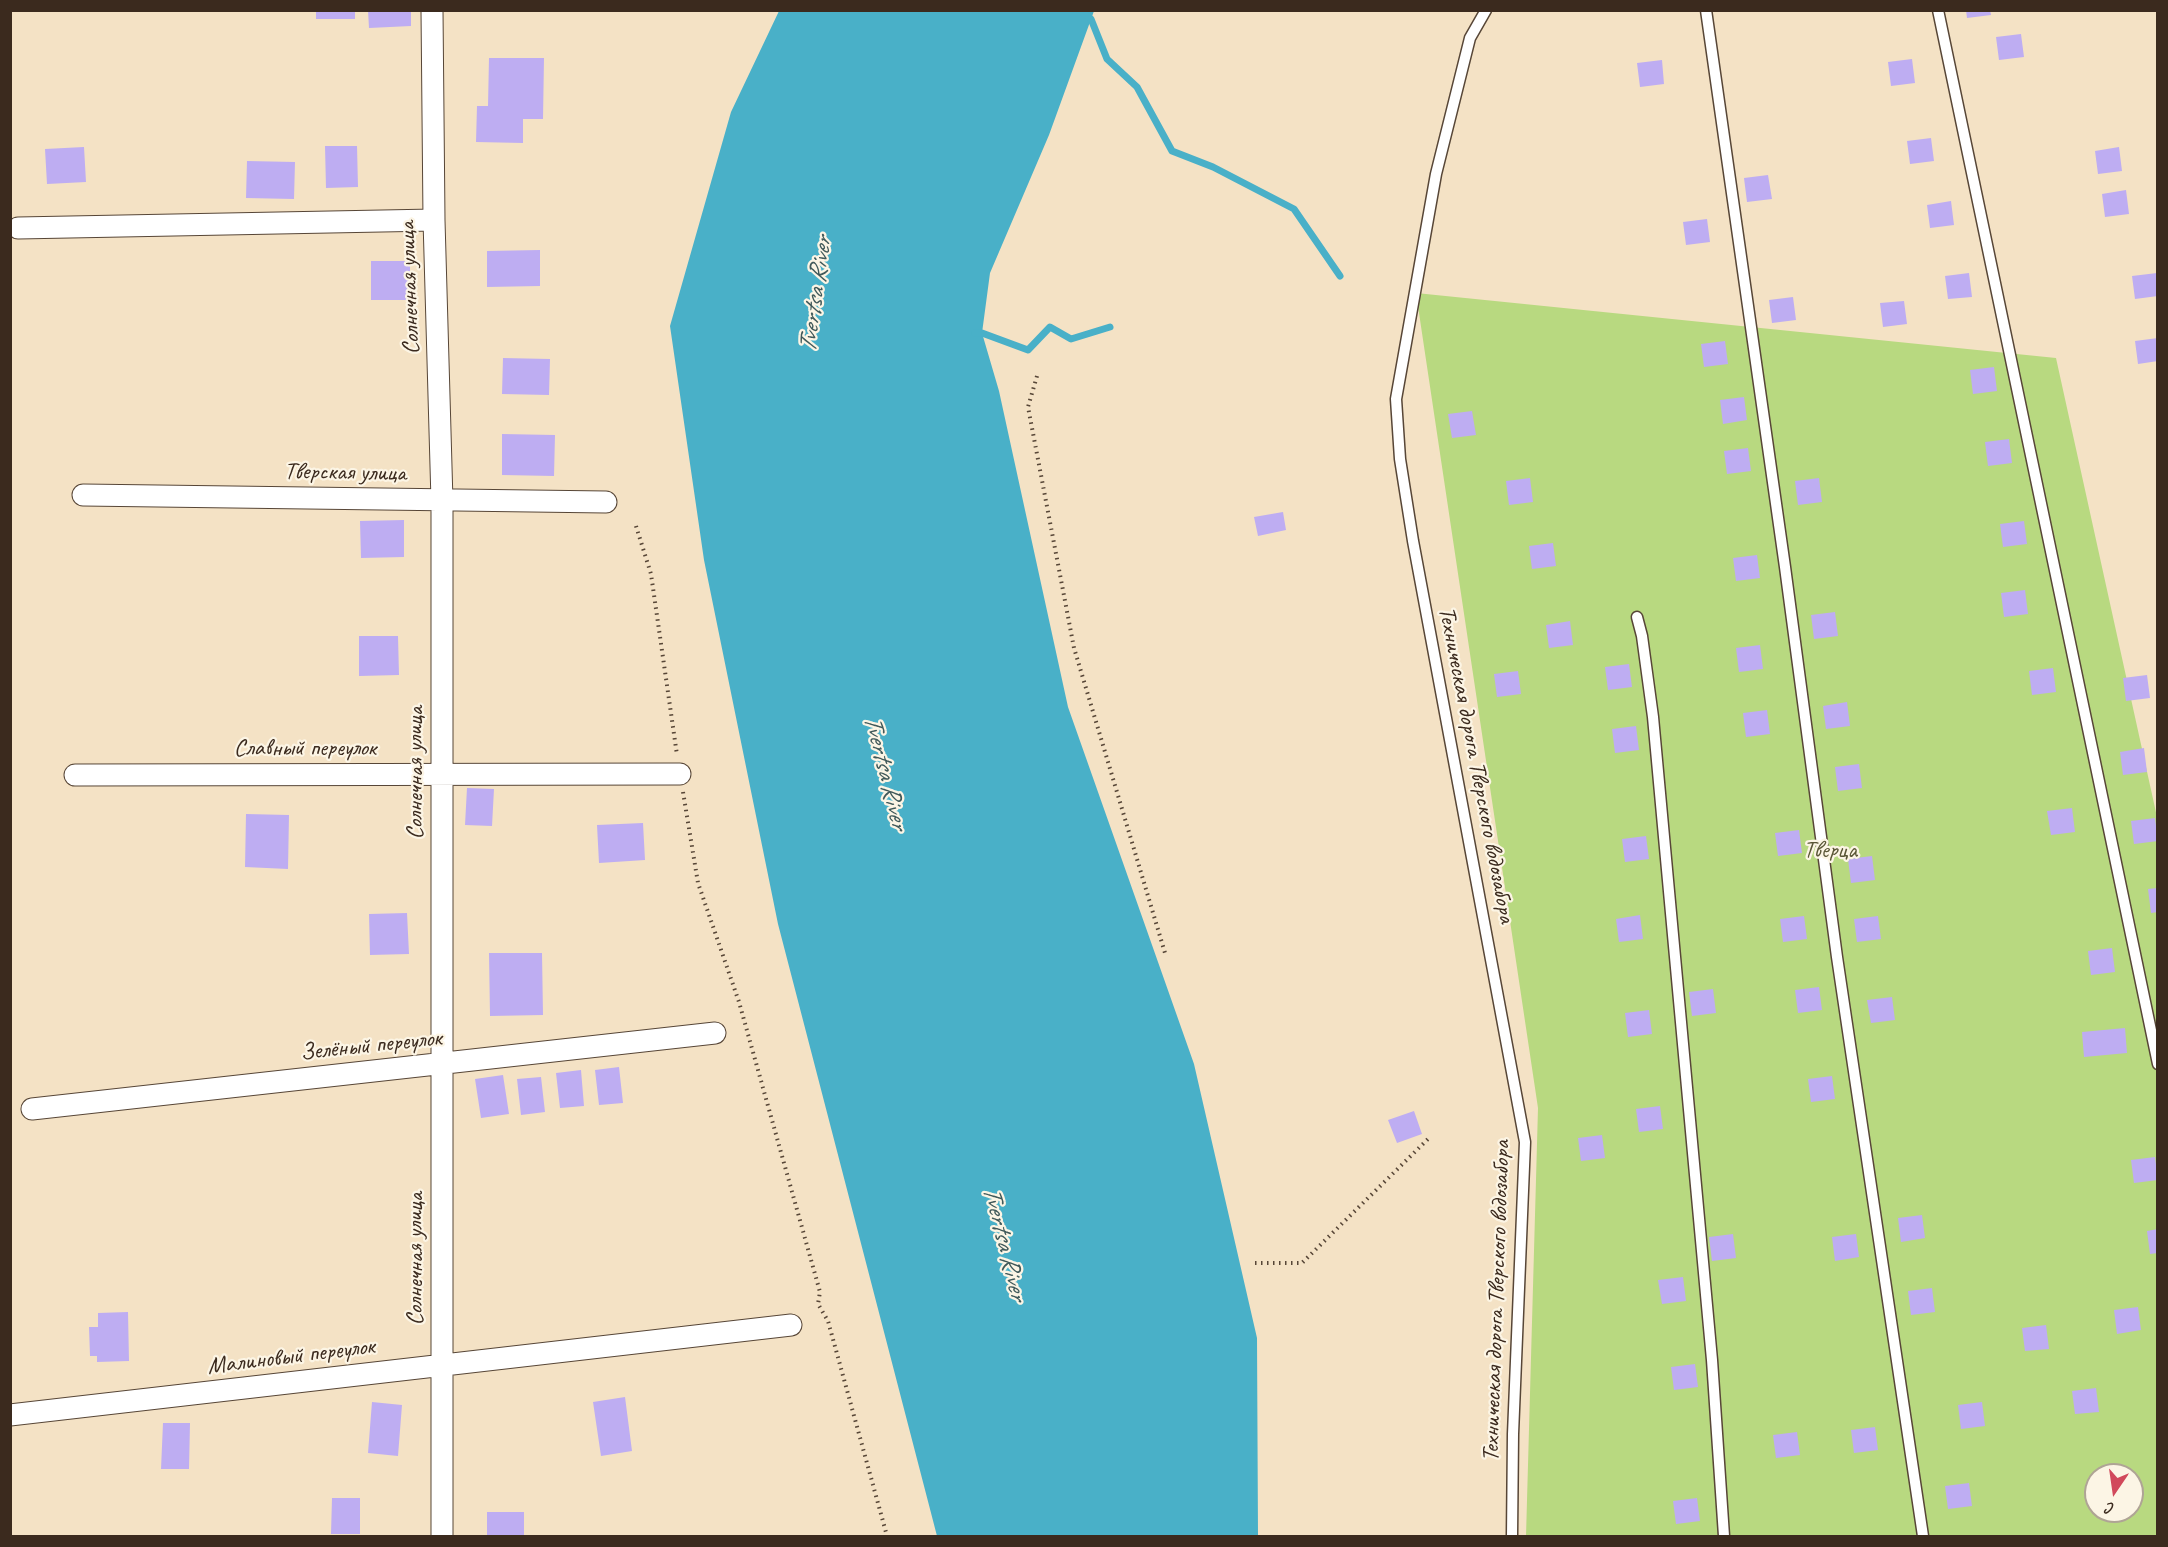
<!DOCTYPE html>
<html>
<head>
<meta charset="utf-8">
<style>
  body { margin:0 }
  #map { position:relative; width:2168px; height:1547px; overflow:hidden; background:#f4e2c5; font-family:Caveat,sans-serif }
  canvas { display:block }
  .frame { position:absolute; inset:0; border:12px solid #3b2a1e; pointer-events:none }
  .north { position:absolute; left:2084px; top:1463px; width:60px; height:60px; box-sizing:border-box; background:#fcf5e5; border:2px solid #afa495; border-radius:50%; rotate:193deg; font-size:16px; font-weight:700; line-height:24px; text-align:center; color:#3b2a1e }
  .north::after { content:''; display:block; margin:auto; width:21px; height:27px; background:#d1495b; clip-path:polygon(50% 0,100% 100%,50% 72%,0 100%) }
</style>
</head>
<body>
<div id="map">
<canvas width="2168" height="1547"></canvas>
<div class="frame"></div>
<div class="north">С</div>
</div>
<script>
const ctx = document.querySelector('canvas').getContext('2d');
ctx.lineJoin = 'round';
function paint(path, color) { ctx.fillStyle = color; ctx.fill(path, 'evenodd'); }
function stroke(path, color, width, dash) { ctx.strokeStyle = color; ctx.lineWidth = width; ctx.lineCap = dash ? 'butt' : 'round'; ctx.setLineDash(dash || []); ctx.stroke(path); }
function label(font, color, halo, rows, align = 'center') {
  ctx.font = font + ' Caveat,sans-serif'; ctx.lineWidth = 4.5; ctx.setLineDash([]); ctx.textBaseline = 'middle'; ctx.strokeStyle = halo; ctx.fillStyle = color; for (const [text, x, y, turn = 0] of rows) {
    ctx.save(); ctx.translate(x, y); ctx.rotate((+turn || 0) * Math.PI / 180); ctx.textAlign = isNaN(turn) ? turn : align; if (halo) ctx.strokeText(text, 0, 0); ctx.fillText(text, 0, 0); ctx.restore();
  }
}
paint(new Path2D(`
  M1416 293 2056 358 2157 817V1536H1526L1538 1108ZM2096 1475H2132V1511H2096Z`), '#b8d980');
paint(new Path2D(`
  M779 11H1094L1049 135 990 273 982 333 999 391 1068 707 1194 1064 1257 1338 1258 1536H937L778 924 704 560 670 326 731 112Z`), '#49b0c8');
stroke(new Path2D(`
  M1079 10 1091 19 1107 59 1137 87 1172 151 1213 167 1294 209 1340 276
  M975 333H982L1028 350 1050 327 1071 339 1110 327`), '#49b0c8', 7);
paint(new Path2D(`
  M316 10H355V19H316Z
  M368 10H411V26L369 28Z
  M1966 10H1990L1991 15 1967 18Z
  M2021 34 2024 57 1999 60 1996 37Z
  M489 58H544L543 119H523V143L476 142 477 106H488Z
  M1912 59 1915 83 1891 86 1888 62Z
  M1662 60 1664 84 1640 87 1637 63Z
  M1931 138 1934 161 1910 164 1907 141Z
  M325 146H357L358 187 326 188Z
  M84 147 86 182 47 184 45 149Z
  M2119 147 2122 171 2098 174 2095 151Z
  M247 161 295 162 294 199 246 198Z
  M1768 175 1772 199 1747 202 1744 178Z
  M2126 190 2129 214 2105 217 2102 194Z
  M1951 201 1954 225 1930 228 1927 205Z
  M1707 219 1710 242 1686 245 1683 222Z
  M540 250V286L487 287V251Z
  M371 261H410V300H371Z
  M1969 273 1972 297 1948 299 1945 276Z
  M2157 273 2158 296 2135 299 2132 276Z
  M1793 297 1796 320 1772 323 1769 300Z
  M1904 301 1907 324 1883 327 1880 303Z
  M2158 338V361L2138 364 2135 341Z
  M1725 341 1728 364 1704 367 1701 344Z
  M503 358 550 359 549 395 502 394Z
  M1994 367 1997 391 1973 394 1970 370Z
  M1744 397 1747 420 1723 424 1720 400Z
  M1472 411 1476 435 1452 438 1448 414Z
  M502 434 555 435 554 476 502 475Z
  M2009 439 2012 463 1988 466 1985 442Z
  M1748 448 1751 471 1727 474 1724 451Z
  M1530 478 1533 502 1509 505 1506 481Z
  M1819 478 1822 502 1798 505 1795 481Z
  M1283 512 1286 530 1258 536 1254 517Z
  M404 520V557L361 558 360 521Z
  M2024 521 2027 544 2003 547 2000 524Z
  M1553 543 1556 566 1532 569 1529 546Z
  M1757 555 1760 578 1736 581 1733 558Z
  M2025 590 2028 614 2004 617 2001 593Z
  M1835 612 1838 636 1814 639 1811 615Z
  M1570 621 1573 645 1549 648 1546 625Z
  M359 636H398L399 675 359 676Z
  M1760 645 1763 669 1739 672 1736 648Z
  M1629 664 1632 687 1608 690 1605 667Z
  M2053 668 2056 692 2032 695 2029 671Z
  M1518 671 1521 694 1497 697 1494 674Z
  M2147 675 2150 698 2126 701 2123 678Z
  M1847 702 1850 726 1826 729 1823 706Z
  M1767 710 1770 734 1746 737 1743 713Z
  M1636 726 1639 750 1615 753 1612 729Z
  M2144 748 2147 772 2123 775 2120 752Z
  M1859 764 1862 788 1838 791 1835 767Z
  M467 788 494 789 492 826 465 825Z
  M2072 808 2075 832 2051 835 2047 811Z
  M246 814 289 815 288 869 245 867Z
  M2155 818 2158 841 2134 844 2131 821Z
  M643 823 645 860 599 863 597 825Z
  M1799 830 1802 853 1778 856 1775 833Z
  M1646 836 1649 859 1625 862 1622 839Z
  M1872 856 1875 880 1851 883 1848 859Z
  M2158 888V912L2151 913 2148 889Z
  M407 913 409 954 370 955 369 914Z
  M1640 915 1643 939 1619 942 1616 919Z
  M1804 916 1807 939 1783 942 1780 919Z
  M1878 916 1881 939 1857 942 1854 919Z
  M2112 948 2115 972 2091 975 2088 951Z
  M489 953H542L543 1015 490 1016Z
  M1819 987 1822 1010 1798 1013 1795 990Z
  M1713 989 1716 1013 1692 1016 1689 992Z
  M1892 997 1895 1020 1871 1023 1867 1000Z
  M1649 1010 1652 1034 1628 1037 1625 1013Z
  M2125 1028 2127 1053 2084 1057 2082 1032Z
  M619 1067 623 1103 599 1105 595 1070Z
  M581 1070 584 1106 560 1108 556 1073Z
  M503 1075 509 1114 481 1118 475 1079Z
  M1832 1076 1835 1099 1811 1102 1808 1079Z
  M541 1077 545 1112 521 1115 517 1079Z
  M1660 1106 1663 1129 1639 1132 1636 1109Z
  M1414 1111 1422 1134 1397 1143 1388 1120Z
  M1602 1135 1605 1158 1581 1161 1578 1138Z
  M2155 1157 2158 1180 2134 1183 2131 1160Z
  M1922 1215 1925 1238 1901 1242 1898 1218Z
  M2158 1229V1253L2150 1254 2147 1231Z
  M1733 1234 1736 1258 1712 1261 1709 1237Z
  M1856 1234 1859 1257 1835 1261 1832 1237Z
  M1683 1277 1686 1301 1662 1304 1658 1280Z
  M1932 1288 1935 1312 1911 1315 1908 1291Z
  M2138 1307 2141 1330 2117 1334 2114 1310Z
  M128 1312 129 1361 97 1362V1356H90L89 1327H98V1313Z
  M2046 1325 2049 1349 2025 1351 2022 1328Z
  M1695 1364 1698 1387 1674 1390 1671 1367Z
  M2096 1388 2099 1412 2075 1414 2072 1391Z
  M625 1397 632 1451 601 1456 593 1402Z
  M372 1402 402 1405 398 1456 368 1453Z
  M1982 1402 1985 1426 1961 1429 1958 1405Z
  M163 1423H190L189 1469H161Z
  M1875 1427 1878 1450 1854 1453 1851 1430Z
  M1797 1432 1800 1455 1776 1458 1773 1435Z
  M1969 1483 1972 1506 1948 1509 1945 1486Z
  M332 1498H360V1534H331Z
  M1697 1498 1700 1521 1676 1524 1673 1501Z
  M487 1512H524V1536H487Z`), '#beadf2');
const service = new Path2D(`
  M1486 10 1470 38 1436 174 1396 399 1400 459 1413 541 1525 1142 1513 1434 1512 1536
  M1706 10 1785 567 1837 957 1923 1536
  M1938 10 2158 1064
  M1637 617 1642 636 1653 717 1712 1360 1724 1536`);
const minor = new Path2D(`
  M432 10 434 220 442 501V1536
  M18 228 434 220
  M83 495 606 502
  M75 775 680 774
  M32 1109 715 1033
  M10 1415 791 1325`);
stroke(service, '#574637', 13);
stroke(minor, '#574637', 23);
stroke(new Path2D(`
  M1037 376 1028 407 1074 648 1165 953
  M636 526 651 574 677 755
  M683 792 698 883 739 1002 820 1292 818 1304 828 1321 887 1536
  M1255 1263H1302L1429 1138`), '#574637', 4, [1.5, 4.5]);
stroke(service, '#fff', 10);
stroke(minor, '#fff', 21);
label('24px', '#3b2a1e', '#fcf5e5', [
  ["Солнечная улица",410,288,-92],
  ["Тверская улица",345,473,1],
  ["Славный переулок",305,749],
  ["Техническая дорога Тверского водозабора",1476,765,79],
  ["Солнечная улица",416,773,-90],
  ["Зелёный переулок",371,1046,-6],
  ["Солнечная улица",416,1259,-90],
  ["Техническая дорога Тверского водозабора",1497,1301,-88],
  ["Малиновый переулок",291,1357,-7]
]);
label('24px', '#5a5636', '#fcf5e5', [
  ["Тверца",1830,851]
]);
label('italic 26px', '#40595a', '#fcf5e5', [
  ["Tvertsa River",816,295,-82],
  ["Tvertsa River",885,772,76],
  ["Tvertsa River",1004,1243,76]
]);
</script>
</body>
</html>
